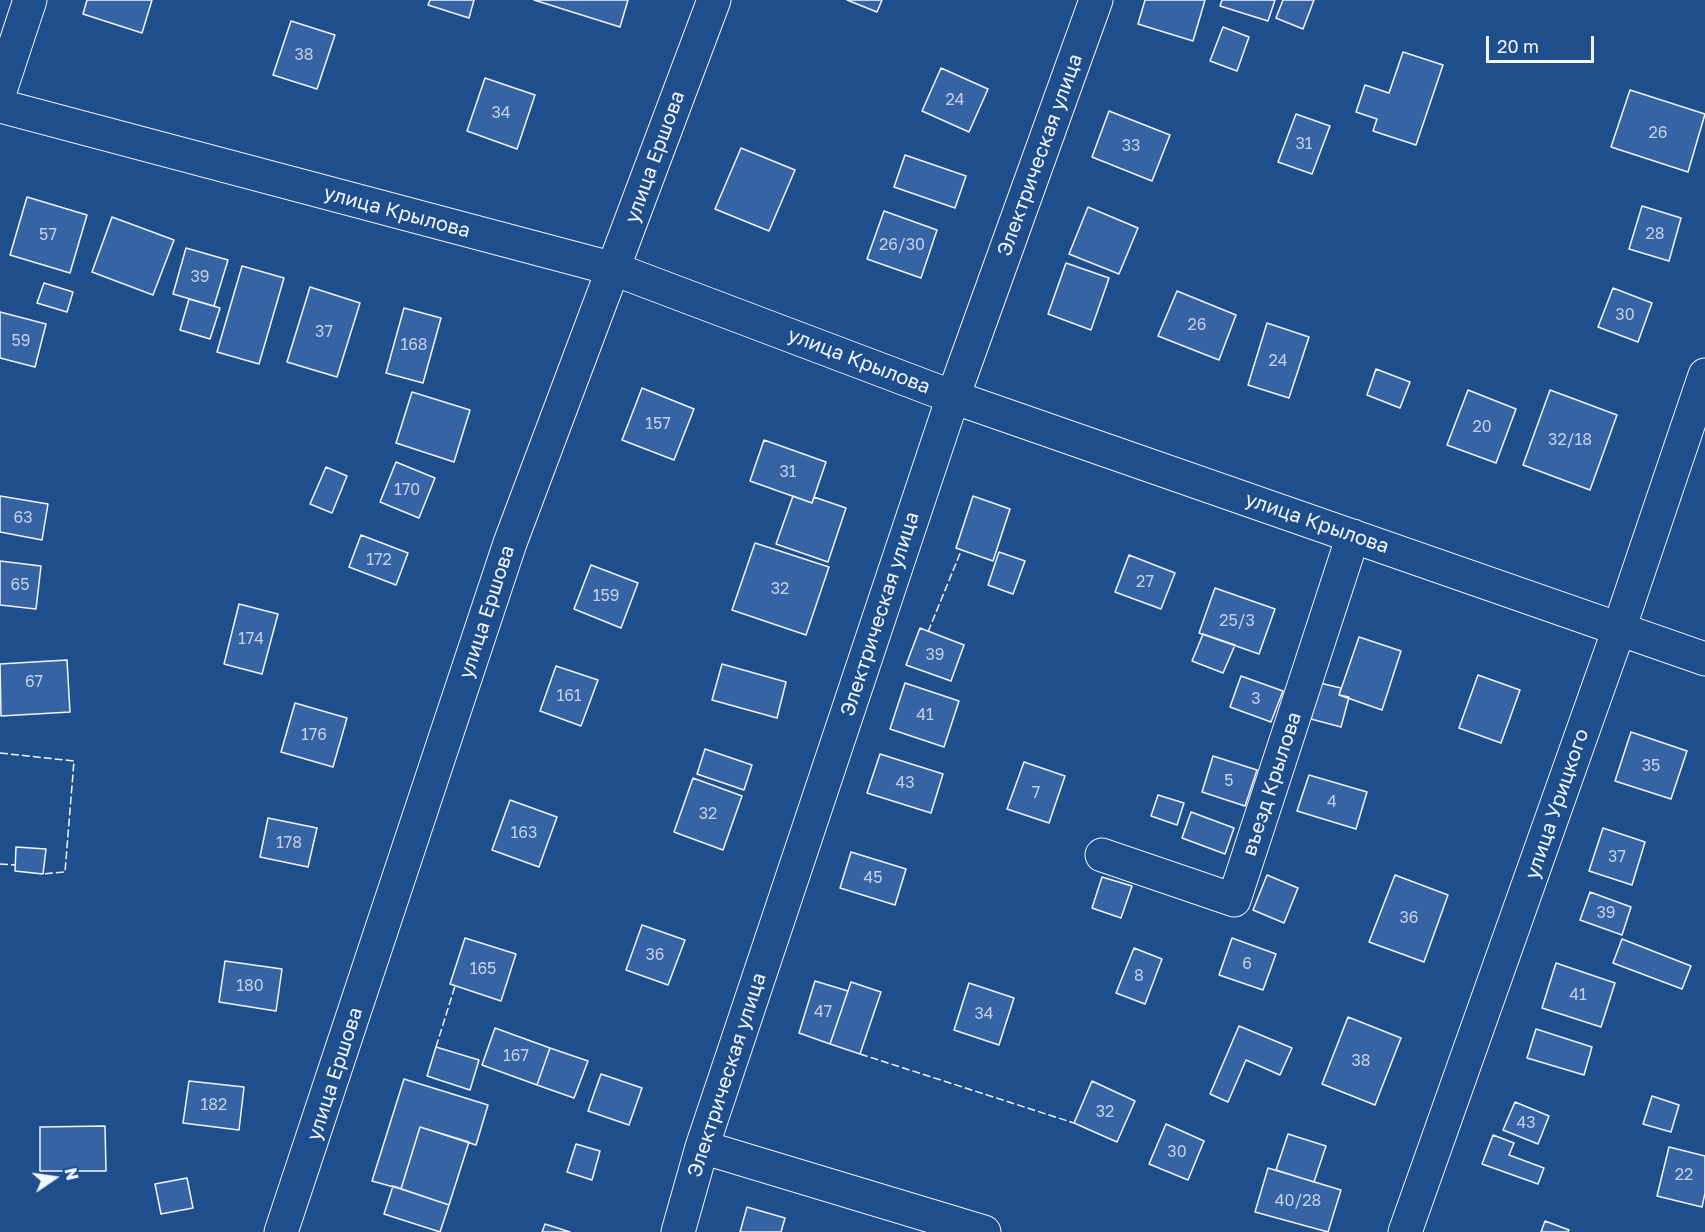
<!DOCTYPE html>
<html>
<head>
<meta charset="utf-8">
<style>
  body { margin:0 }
  #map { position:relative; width:1705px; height:1232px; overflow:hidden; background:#1f4e8c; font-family:"Golos Text",sans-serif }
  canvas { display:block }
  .north { position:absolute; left:24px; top:1148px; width:60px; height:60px; -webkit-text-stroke:4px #1f4e8c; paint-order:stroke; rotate:77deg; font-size:16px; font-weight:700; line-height:24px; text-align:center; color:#f2f6ff }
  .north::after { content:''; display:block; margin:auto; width:21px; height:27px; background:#f2f6ff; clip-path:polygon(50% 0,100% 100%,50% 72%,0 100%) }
  .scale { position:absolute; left:1486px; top:36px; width:108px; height:27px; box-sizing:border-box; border:3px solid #f2f6ff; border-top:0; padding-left:8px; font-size:18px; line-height:21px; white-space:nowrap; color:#f2f6ff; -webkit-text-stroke:4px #1f4e8c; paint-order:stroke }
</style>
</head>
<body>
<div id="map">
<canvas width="1705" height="1232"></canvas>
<div class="north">N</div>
<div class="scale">20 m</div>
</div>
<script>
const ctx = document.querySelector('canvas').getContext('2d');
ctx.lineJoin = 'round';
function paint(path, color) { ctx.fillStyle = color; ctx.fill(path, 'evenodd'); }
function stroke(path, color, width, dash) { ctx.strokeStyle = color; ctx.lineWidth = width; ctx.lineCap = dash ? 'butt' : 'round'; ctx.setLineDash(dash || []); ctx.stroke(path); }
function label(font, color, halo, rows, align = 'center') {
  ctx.font = font + ' "Golos Text",sans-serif'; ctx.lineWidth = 4.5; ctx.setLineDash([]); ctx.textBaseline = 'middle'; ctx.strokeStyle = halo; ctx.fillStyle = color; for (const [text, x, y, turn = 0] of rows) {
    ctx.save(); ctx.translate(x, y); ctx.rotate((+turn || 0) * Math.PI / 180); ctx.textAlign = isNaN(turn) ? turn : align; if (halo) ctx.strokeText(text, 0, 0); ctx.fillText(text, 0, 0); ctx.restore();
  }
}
const building = new Path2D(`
  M87 0H152L142 33 83 14Z
  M430 0H474L469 18 428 5Z
  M534 0H628L620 27Z
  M847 0H882L877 12Z
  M1145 0H1205L1193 41 1138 24Z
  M1222 0H1275L1268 21 1220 6Z
  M1283 0H1314L1303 29 1276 18Z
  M291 21 335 35 317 89 273 75Z
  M1223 27 1249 37 1237 71 1210 61Z
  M1403 52 1443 65 1416 145 1373 131 1377 119 1356 112 1365 85 1389 93Z
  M941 68 988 89 969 132 922 111Z
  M485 78 535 95 517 149 467 131Z
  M1630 90 1705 114 1688 172 1611 147Z
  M1109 111 1170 135 1152 181 1092 157Z
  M1296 114 1330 126 1312 174 1278 162Z
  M741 148 795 170 769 231 715 209Z
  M905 155 966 176 955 208 894 187Z
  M27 197 87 215 70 273 10 255Z
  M1642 206 1681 218 1669 261 1629 249Z
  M1088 207 1138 228 1119 274 1069 254Z
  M884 211 937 230 921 278 867 259Z
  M112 217 174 240 153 295 92 272Z
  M186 248 228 260 214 306 173 294Z
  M1066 263 1109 278 1091 330 1048 314Z
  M242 266 284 278 259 364 217 352Z
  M44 283 73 292 67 312 37 303Z
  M310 287 360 303 337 377 287 362Z
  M1613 288 1652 303 1638 342 1598 327Z
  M1177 291 1236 315 1219 360 1158 336Z
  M189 299 220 308 210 339 180 330Z
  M404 308 441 318 423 383 386 373Z
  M0 312 46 324 35 367 0 358Z
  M1267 323 1309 337 1289 398 1248 385Z
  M1376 369 1410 382 1400 408 1367 395Z
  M642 388 694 409 674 460 622 440Z
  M1468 390 1516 409 1496 463 1447 445Z
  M1550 390 1617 415 1590 490 1523 465Z
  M412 392 470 410 454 462 396 443Z
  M764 440 826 462 812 503 750 481Z
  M396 462 435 478 419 518 380 502Z
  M326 467 347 476 332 513 310 504Z
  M0 496 48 504 42 540 0 532Z
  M793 496 812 503 814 497 846 508 828 562 776 544Z
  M973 496 1010 509 993 561 956 548Z
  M361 535 408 553 396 585 349 567Z
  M755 543 829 567 806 635 732 610Z
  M999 552 1025 561 1013 594 988 585Z
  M1129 555 1175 573 1161 609 1115 592Z
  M0 561 41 566 36 609 0 605Z
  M591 565 638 583 621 628 574 609Z
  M1215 588 1275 609 1259 654 1199 633Z
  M239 604 278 614 262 674 224 664Z
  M920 628 964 645 951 681 906 665Z
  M1203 634 1235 645 1223 673 1192 661Z
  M1359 637 1401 651 1382 710 1339 695Z
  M67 660 70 712 1 716 0 664Z
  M722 664 786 682 777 718 712 700Z
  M556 666 598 680 581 726 540 711Z
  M1478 675 1520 690 1501 743 1459 728Z
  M1241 676 1283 691 1271 722 1230 707Z
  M905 683 959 701 944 747 890 729Z
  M1320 683 1341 688 1339 695 1349 697 1341 727 1311 719Z
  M295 703 347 718 333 767 281 752Z
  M1631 732 1687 751 1671 799 1615 781Z
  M705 749 752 765 744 790 697 774Z
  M880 754 943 774 931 813 867 793Z
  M1213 756 1257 770 1245 806 1202 792Z
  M1024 762 1065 776 1049 823 1007 809Z
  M1309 775 1367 792 1356 829 1297 811Z
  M693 778 742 796 723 850 674 832Z
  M1158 795 1184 803 1177 825 1151 816Z
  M510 800 557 817 539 867 492 850Z
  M1191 812 1234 828 1225 854 1182 838Z
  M268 818 317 828 308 867 260 857Z
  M1603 828 1645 842 1632 885 1589 871Z
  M16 847 46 849 43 874 15 871Z
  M851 852 906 869 895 905 840 888Z
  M1267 875 1298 888 1284 923 1253 910Z
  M1395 875 1448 895 1424 962 1369 942Z
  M1102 877 1132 886 1121 918 1092 908Z
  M1590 892 1631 907 1622 935 1580 920Z
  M642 925 685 940 668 985 626 970Z
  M465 938 516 954 501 1001 450 984Z
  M1232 938 1276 954 1263 990 1219 975Z
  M1622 939 1691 966 1682 989 1613 963Z
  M1134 948 1162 959 1145 1004 1116 993Z
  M225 961 282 969 276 1011 219 1002Z
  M1556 963 1615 983 1601 1027 1542 1008Z
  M815 981 848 991 830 1044 799 1033Z
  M851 982 881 992 860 1054 830 1044Z
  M969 983 1014 998 999 1045 954 1030Z
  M1348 1017 1401 1038 1375 1105 1322 1084Z
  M1239 1026 1292 1048 1280 1075 1246 1060 1228 1102 1210 1094Z
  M495 1028 550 1048 537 1085 482 1065Z
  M1536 1029 1592 1047 1584 1075 1527 1058Z
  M436 1047 479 1060 470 1090 427 1076Z
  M550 1048 588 1061 574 1098 537 1085Z
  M601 1074 642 1088 629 1125 588 1111Z
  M404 1079 488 1105 476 1145 420 1127 401 1189 372 1181Z
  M189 1081 244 1087 239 1130 183 1123Z
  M1092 1081 1135 1101 1117 1142 1074 1123Z
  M1652 1096 1679 1105 1671 1132 1643 1124Z
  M1515 1102 1549 1116 1538 1144 1503 1130Z
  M1166 1124 1204 1141 1188 1180 1149 1164Z
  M105 1126 106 1171H40V1127Z
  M420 1127 469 1142 449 1205 401 1189Z
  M1288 1134 1326 1146 1314 1182 1276 1170Z
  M1493 1135 1514 1143 1509 1155 1544 1168 1538 1184 1482 1164Z
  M576 1144 600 1151 592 1180 567 1172Z
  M1669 1147 1705 1156V1193L1702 1207 1657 1196Z
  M1268 1168 1341 1190 1328 1232 1255 1212Z
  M187 1178 193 1208 161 1214 155 1184Z
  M393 1186 449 1205 440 1232 384 1214Z
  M747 1207 785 1218 781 1232H740Z
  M1545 1221 1569 1230 1568 1232H1541Z
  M545 1224 570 1232H542Z`);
paint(building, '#3563a3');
stroke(building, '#f2f6ff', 1.5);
const minor = new Path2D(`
  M0 91 30 0
  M0 106 614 269 953 397 1705 659
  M1102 855 1234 900 1353 536
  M702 1147 984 1232
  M678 1232 702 1147 953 397 1096 0
  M1405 1232 1619 629 1705 375`);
const tertiary = new Path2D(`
  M281 1232 510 543 714 0`);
stroke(minor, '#f2f6ff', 35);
stroke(tertiary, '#f2f6ff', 35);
stroke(minor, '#1f4e8c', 33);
stroke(tertiary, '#1f4e8c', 33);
stroke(new Path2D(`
  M928 632 961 551
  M0 753 74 761 65 872 43 874
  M0 864 15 865
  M436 1047 455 986
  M860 1054 1074 1123`), '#f2f6ff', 1.5, [8, 3]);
label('16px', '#c3d1e8', null, [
  ["38",304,55],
  ["24",955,100],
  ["34",501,113],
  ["26",1658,133],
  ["31",1304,144],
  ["33",1131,146],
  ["28",1655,234],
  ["57",48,235],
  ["26/30",902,245],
  ["39",200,277],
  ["30",1625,315],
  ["26",1197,325],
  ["37",324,332],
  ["59",21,341],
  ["168",414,345],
  ["24",1278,361],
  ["157",658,424],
  ["20",1482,427],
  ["32/18",1570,440],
  ["31",788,472],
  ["170",407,490],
  ["63",23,518],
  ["172",379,560],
  ["27",1145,582],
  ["65",20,585],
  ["32",780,589],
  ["159",606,596],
  ["25/3",1237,621],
  ["174",251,639],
  ["39",935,655],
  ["67",34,682],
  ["161",569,696],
  ["3",1256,699],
  ["41",925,715],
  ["176",314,735],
  ["35",1651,766],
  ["5",1229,781],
  ["43",905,783],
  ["7",1036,793],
  ["4",1332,802],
  ["32",708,814],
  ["163",524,833],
  ["178",289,843],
  ["37",1617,857],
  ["45",873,878],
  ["39",1606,913],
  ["36",1409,918],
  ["36",655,955],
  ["6",1247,964],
  ["165",483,969],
  ["8",1139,976],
  ["180",250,986],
  ["41",1578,995],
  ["47",823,1012],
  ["34",984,1014],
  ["167",516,1056],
  ["38",1361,1061],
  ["182",214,1105],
  ["32",1105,1112],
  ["43",1526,1123],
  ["30",1177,1152],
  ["22",1684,1175],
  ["40/28",1298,1201]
]);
label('20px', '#f2f6ff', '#1f4e8c', [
  ["Электрическая улица",1040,155,-70],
  ["улица Ершова",655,157,-70],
  ["улица Крылова",397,212,15],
  ["улица Крылова",859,361,21],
  ["улица Крылова",1317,523,19],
  ["улица Ершова",487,612,-72],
  ["Электрическая улица",880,614,-72],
  ["въезд Крылова",1272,784,-72],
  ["улица Урицкого",1557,804,-71],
  ["улица Ершова",335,1074,-72],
  ["Электрическая улица",727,1075,-72]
]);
</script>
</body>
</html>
